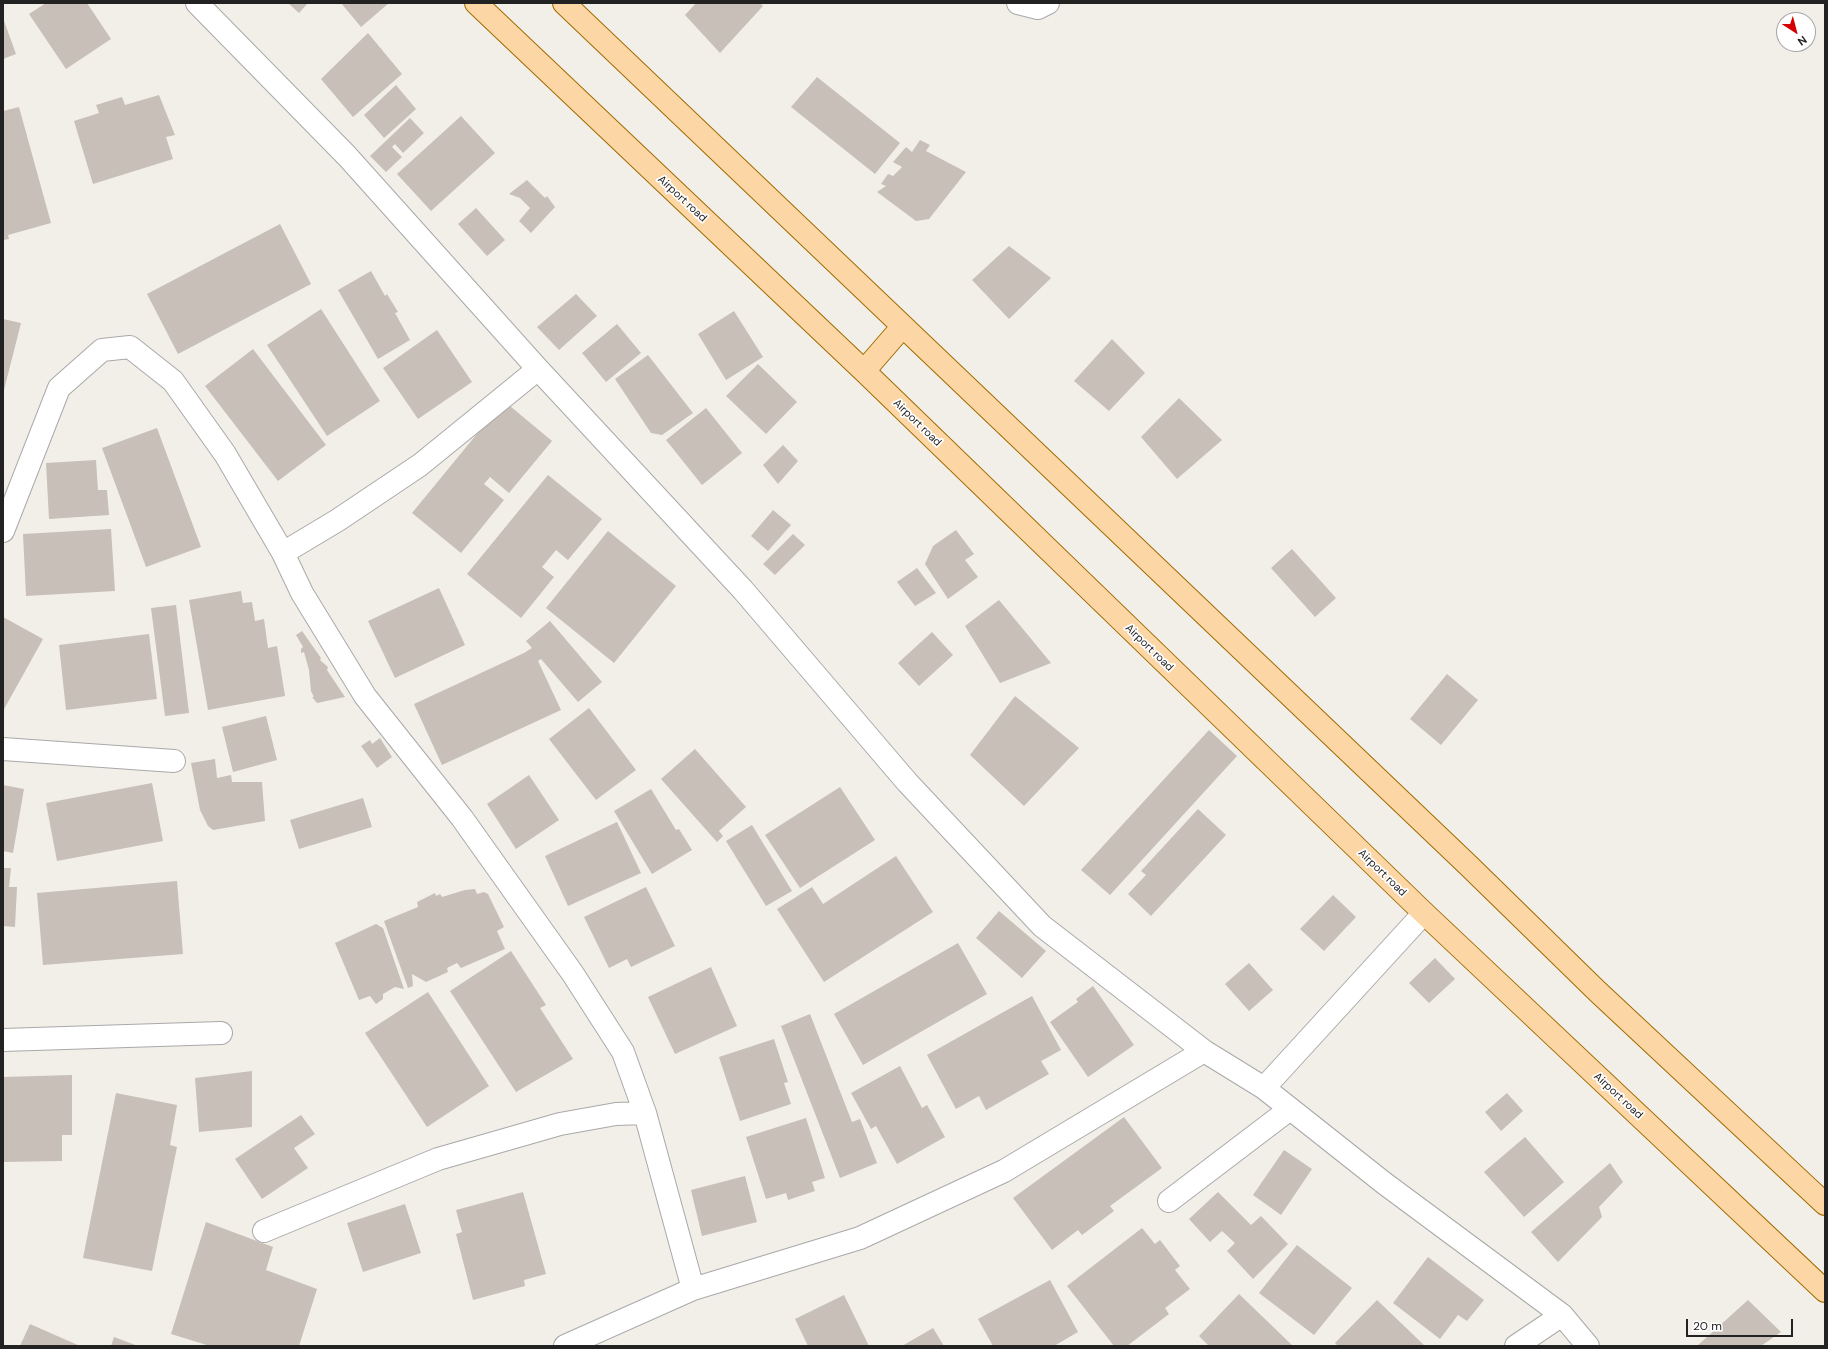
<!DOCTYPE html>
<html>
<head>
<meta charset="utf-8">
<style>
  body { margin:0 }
  #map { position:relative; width:1828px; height:1349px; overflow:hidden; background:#f2efe9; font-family:"DM Sans",sans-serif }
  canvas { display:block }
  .frame { position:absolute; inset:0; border:4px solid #222; pointer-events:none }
  .north { position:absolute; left:1776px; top:12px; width:40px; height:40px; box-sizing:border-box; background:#fff; border:1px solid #a7a7a7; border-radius:50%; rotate:144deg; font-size:11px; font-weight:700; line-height:16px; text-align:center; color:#222 }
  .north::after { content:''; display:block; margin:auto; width:14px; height:18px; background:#d40000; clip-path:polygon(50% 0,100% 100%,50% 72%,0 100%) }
  .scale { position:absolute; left:1686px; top:1319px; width:107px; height:18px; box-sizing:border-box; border:2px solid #222; border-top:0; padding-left:5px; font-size:12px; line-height:14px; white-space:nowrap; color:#222; -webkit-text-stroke:3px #fff; paint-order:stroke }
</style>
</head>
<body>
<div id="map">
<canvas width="1828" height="1349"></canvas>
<div class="frame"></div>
<div class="north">N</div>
<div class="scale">20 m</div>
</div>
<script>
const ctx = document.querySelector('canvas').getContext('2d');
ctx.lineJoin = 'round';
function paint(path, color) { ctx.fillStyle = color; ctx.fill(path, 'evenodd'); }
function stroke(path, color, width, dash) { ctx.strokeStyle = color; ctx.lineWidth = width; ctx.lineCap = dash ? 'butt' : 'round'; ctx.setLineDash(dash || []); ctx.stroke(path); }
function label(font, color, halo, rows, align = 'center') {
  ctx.font = font + ' "DM Sans",sans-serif'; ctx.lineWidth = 3.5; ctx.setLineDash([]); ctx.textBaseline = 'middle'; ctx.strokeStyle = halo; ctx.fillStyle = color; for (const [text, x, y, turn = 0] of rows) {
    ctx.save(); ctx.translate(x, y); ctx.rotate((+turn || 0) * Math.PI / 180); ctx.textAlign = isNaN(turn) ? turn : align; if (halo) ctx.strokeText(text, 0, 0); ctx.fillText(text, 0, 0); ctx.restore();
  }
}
paint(new Path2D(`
  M46 3H87L111 39 66 69 29 14Z
  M288 3H308L299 13Z
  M341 3H389L361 27Z
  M696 3H760L763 6 720 53 685 15Z
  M3 18 16 54 3 59Z
  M368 33 402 74 353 117 321 79Z
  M817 77 900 143 875 174 791 107Z
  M396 85 416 109 384 138 364 115Z
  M159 95 175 135 166 137 173 159 93 184 74 121 99 113 96 105 122 97 125 105Z
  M19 107 51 223 8 235 9 239 3 240V111Z
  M461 116 495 153 431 211 397 174Z
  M410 118 424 133 403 153 395 144 392 147 402 157 386 172 370 156Z
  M920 140 930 145 926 151 966 172 929 219 916 221 877 192 886 186 881 184 888 174 893 176 902 167 893 162 906 147 912 152Z
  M527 180 545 198 547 196 555 207 531 233 519 221 530 208 520 198 509 194Z
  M476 208 505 240 487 256 458 224Z
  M280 224 311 284 178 354 147 294Z
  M1009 246 1051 278 1009 319 972 280Z
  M371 271 385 296 387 294 398 312 395 313 410 340 378 359 338 290Z
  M576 294 597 316 559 350 537 327Z
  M321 309 380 401 327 436 267 345Z
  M734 311 763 357 726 380 698 334Z
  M3 319 21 323 4 390H3Z
  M617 324 641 353 606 382 582 353Z
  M437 330 472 382 418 419 383 368Z
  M1112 339 1145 373 1109 411 1074 381Z
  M253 349 326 445 278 481 205 386Z
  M648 355 693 413 662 435 651 433 615 379Z
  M758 364 797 402 766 434 726 396Z
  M1179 398 1222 440 1177 479 1141 437Z
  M504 401 552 441 509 493 490 477 484 484 504 500 461 553 412 513Z
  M706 408 742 453 702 485 666 440Z
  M157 428 201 547 146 567 102 448Z
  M783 445 798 461 778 484 763 465Z
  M96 460 98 490H107L109 515 49 519 46 463Z
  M548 475 602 519 568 560 556 550 542 567 554 577 521 618 467 574Z
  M773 510 791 525 768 551 751 536Z
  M111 529 115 591 26 596 23 534Z
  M956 530 974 554 965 560 978 577 948 599 925 564 933 546Z
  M608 531 676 586 614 663 546 608Z
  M793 534 805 545 775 575 763 564Z
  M1292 549 1336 598 1315 617 1271 568Z
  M917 568 936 593 915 606 897 582Z
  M439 588 465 645 395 678 368 621Z
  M241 591 243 603 252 602 255 621 264 619 268 648 277 646 285 696 208 710 189 600Z
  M999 600 1051 663 1000 683 965 626Z
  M176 605 189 713 165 716 151 608Z
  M3 617 43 639 3 711Z
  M550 621 602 682 578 702 541 659 538 661 561 710 442 765 414 704 524 653 532 648 526 641Z
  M302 631 321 658 320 660 328 667 327 670 345 697 317 703 312 697H314L311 691 309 670 304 652 301 653V649L303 647 296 635Z
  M932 632 953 655 919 686 898 663Z
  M149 634 157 699 66 710 59 645Z
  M1447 674 1478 700 1441 745 1410 719Z
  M1015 696 1079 748 1024 806 970 755Z
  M589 708 636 770 596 800 549 739Z
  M266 716 277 760 233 772 222 727Z
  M1209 730 1237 756 1110 895 1081 870Z
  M380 738 392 757 377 768 361 746 370 740 372 744Z
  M695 749 746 807 719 831 723 836 717 842 661 779Z
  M215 759 217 778 231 775 232 782H262L265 821 213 830 208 826 200 810 191 763Z
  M529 775 559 820 516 849 487 804Z
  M152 783 163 841 57 861 46 803Z
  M3 785 24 789 13 853 3 851Z
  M840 787 875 840 800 888 765 835Z
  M651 789 676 830 679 829 692 850 652 874 614 811Z
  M363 798 372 827 299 849 290 820Z
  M1198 809 1226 835 1151 916 1128 894 1146 875 1141 871Z
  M617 822 641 873 568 906 545 856Z
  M752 825 792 891 766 906 726 841Z
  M896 856 933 912 824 982 777 909 812 887 823 904Z
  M3 868H11L9 887H17L15 927 3 926Z
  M177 881 183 954 43 965 37 893Z
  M646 887 675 946 631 967 627 959 609 968 584 917Z
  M475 889 477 894 484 892 488 894 504 927 497 931 505 949 461 968 457 963 447 968 448 972 426 982 412 974 413 986 408 988 384 921 418 907 417 902 435 893 436 896 440 894 442 897 465 890Z
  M1333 895 1356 917 1324 951 1300 929Z
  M999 911 1046 951 1022 978 976 938Z
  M376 924 383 928 404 989 395 987 383 994V999L376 1004 370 996 359 1000 335 943Z
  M958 943 987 994 863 1065 834 1014Z
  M511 951 546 1005 540 1008 573 1059 516 1092 450 991Z
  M1435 958 1455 979 1429 1003 1409 983Z
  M1249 963 1273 990 1249 1011 1225 984Z
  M711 967 737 1026 675 1054 648 997Z
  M1093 986 1134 1045 1088 1077 1050 1022 1078 1002 1076 999Z
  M428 992 489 1086 427 1127 365 1033Z
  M1032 996 1061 1050 1041 1061 1049 1074 986 1110 979 1096 956 1109 927 1055Z
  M810 1014 852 1122 860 1119 877 1163 840 1178 781 1026Z
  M774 1039 788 1082 784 1083 791 1104 740 1121 719 1057Z
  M900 1066 922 1108 927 1105 945 1137 897 1164 876 1126 871 1129 851 1093Z
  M252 1071V1127L199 1132 195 1078Z
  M72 1075V1135H62V1161L3 1162V1077Z
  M116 1093 177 1105 170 1145 177 1147 152 1271 83 1258Z
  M1507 1093 1523 1111 1501 1131 1485 1112Z
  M301 1115 315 1134 294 1148 308 1168 262 1199 235 1159Z
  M1124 1117 1162 1168 1110 1206 1114 1211 1082 1235 1078 1230 1052 1250 1013 1198Z
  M806 1118 825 1178 812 1182 815 1191 788 1200 786 1193 766 1199 746 1137Z
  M1525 1137 1564 1182 1524 1217 1484 1172Z
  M1284 1150 1312 1169 1281 1215 1253 1195Z
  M1610 1163 1623 1182 1599 1207 1602 1217 1558 1262 1531 1232Z
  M745 1176 757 1222 702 1236 691 1190Z
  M523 1192 546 1274 524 1280 525 1286 473 1300 456 1234 462 1232 456 1210Z
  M1218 1192 1251 1225 1261 1216 1288 1244 1253 1279 1227 1251 1235 1243 1222 1231 1210 1242 1189 1219Z
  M405 1204 421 1253 363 1272 347 1223Z
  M206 1222 273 1247 266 1270 317 1289 299 1346H210L171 1334Z
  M1142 1228 1155 1244 1160 1240 1180 1266 1175 1270 1190 1289 1165 1308 1169 1314 1127 1346H1114L1067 1286Z
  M1297 1245 1352 1288 1314 1335 1259 1293Z
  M1428 1257 1484 1300 1467 1321 1458 1315 1440 1339 1393 1303Z
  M1050 1280 1078 1332 1054 1346H993L978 1319Z
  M1239 1294 1293 1346H1209L1199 1336Z
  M844 1295 869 1346H808L795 1319Z
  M1377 1300 1425 1346H1338L1335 1343Z
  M1748 1300 1781 1332 1761 1346H1697Z
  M30 1324 80 1346H20Z
  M933 1328 944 1346H902Z
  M114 1337 138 1346H111Z`), '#c7bfb8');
const minor = new Path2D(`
  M197 3 347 156 538 369 743 590 907 782 1042 926 1204 1051 1264 1088 1384 1183 1562 1315 1588 1346
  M1018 3 1038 8 1048 3
  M3 531 59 388 102 350 130 347 173 381 225 454 283 553 302 593 365 696 462 818 573 974 623 1052 645 1113 693 1289
  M283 553 338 520 420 465 538 369
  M3 749 174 761
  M3 1040 221 1033
  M1264 1088 1424 913
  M1169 1201 1290 1109
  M264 1231 438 1159 560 1124 616 1114 645 1113
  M565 1346 693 1289 860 1238 1004 1171 1204 1051
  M1516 1346 1562 1315`);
const major = new Path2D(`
  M476 3 864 371 1424 913 1825 1291
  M564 3 1468 865 1597 991 1825 1204
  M864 371 903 326`);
stroke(minor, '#a9a9a9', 24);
stroke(major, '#a06b00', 24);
stroke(minor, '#fff', 22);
stroke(major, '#fcd6a4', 22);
label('11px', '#222', '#fff', [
  ["Airport road",682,199,43],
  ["Airport road",917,423,44],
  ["Airport road",1149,648,44],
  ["Airport road",1382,873,44],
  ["Airport road",1618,1096,43]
]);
</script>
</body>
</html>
